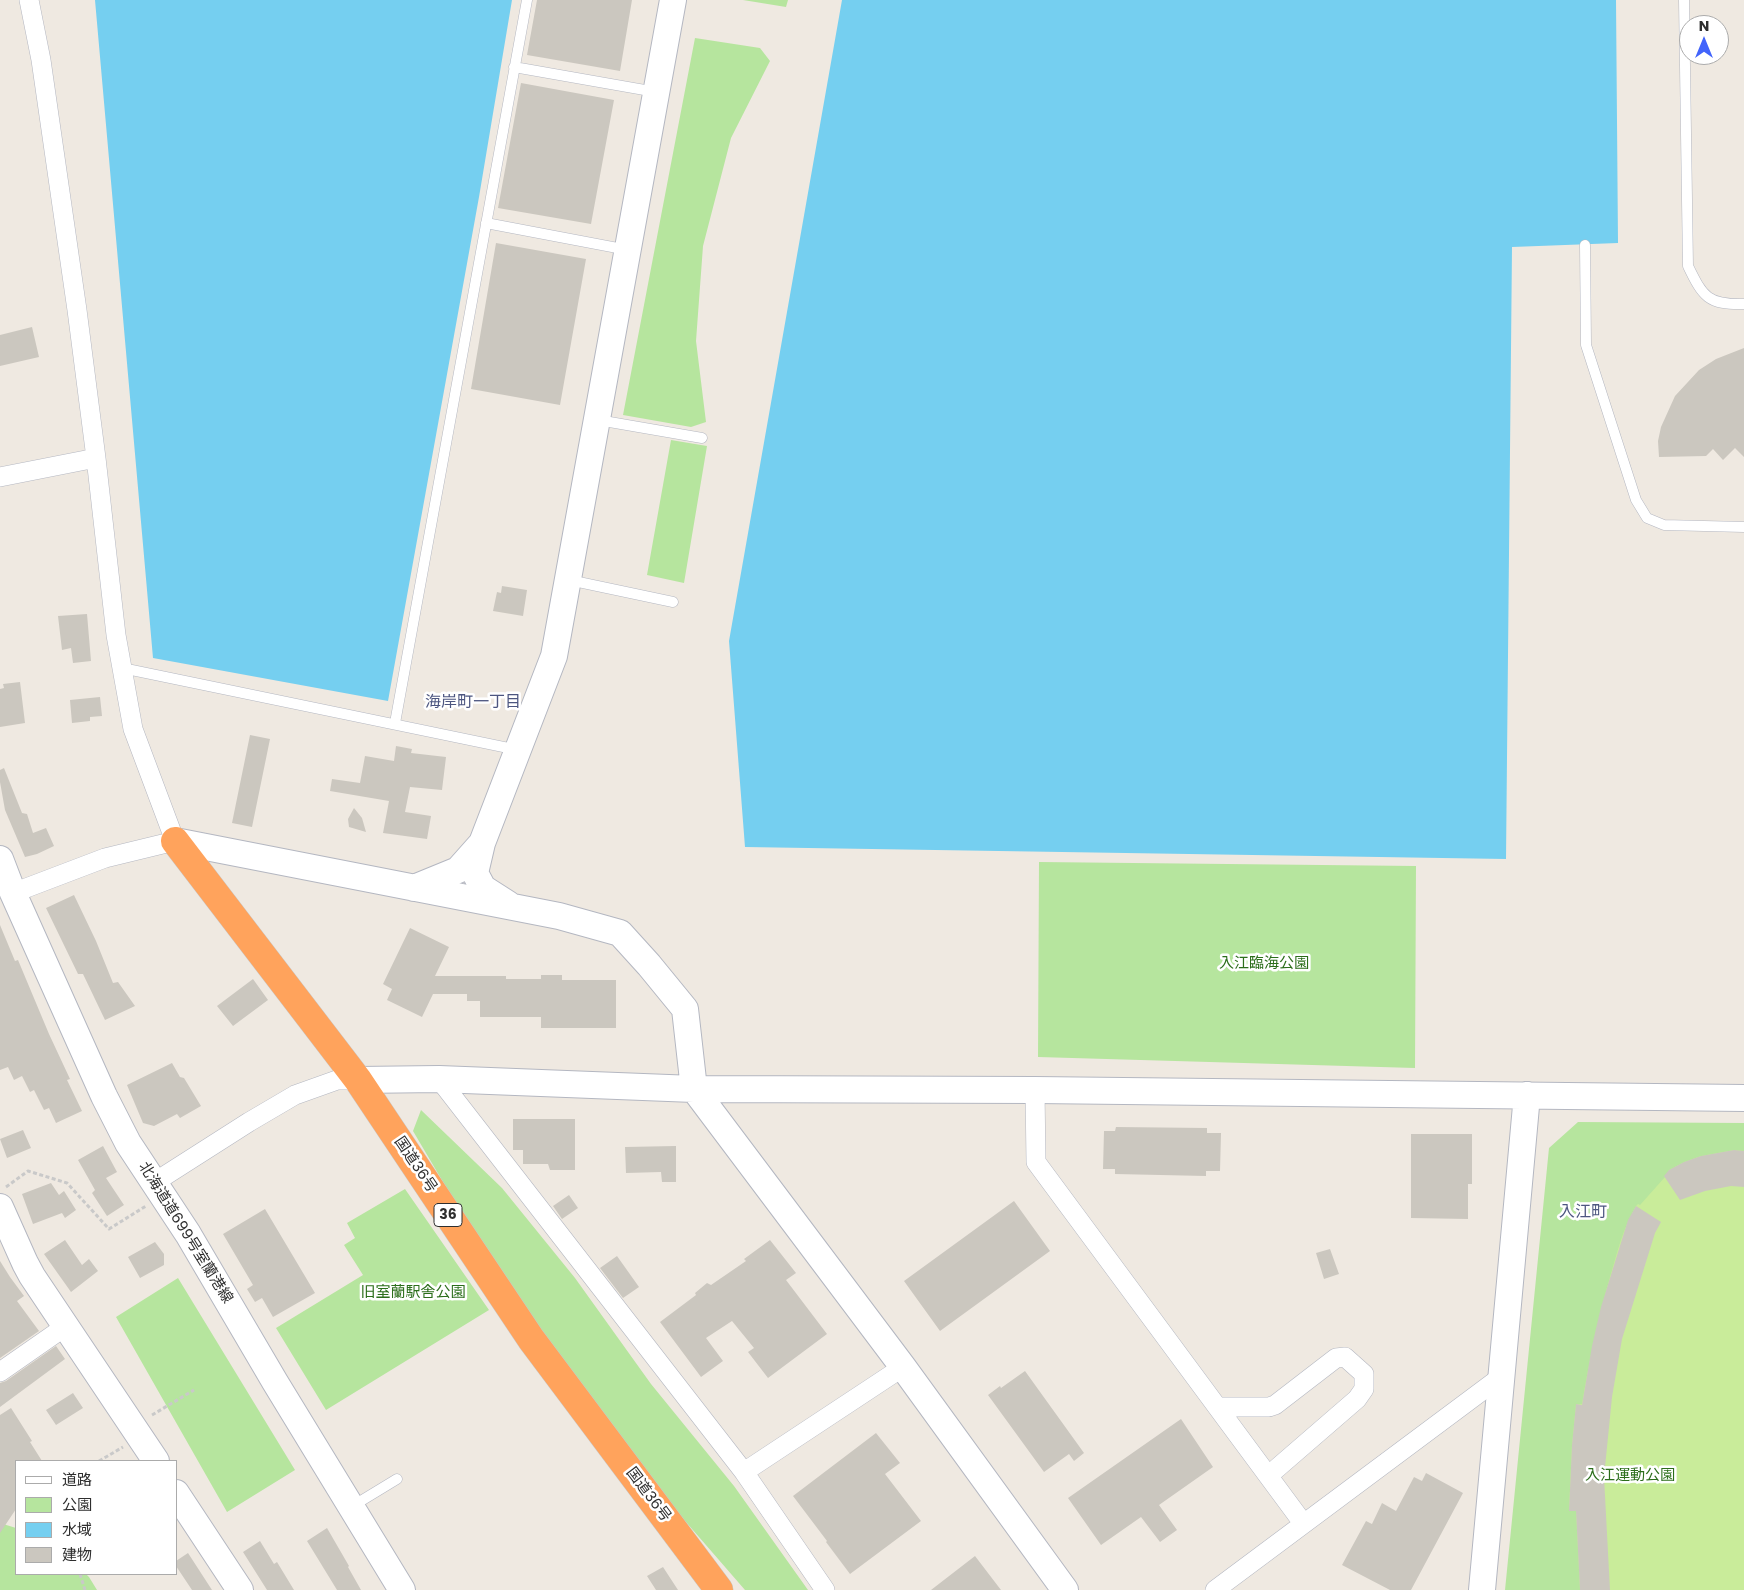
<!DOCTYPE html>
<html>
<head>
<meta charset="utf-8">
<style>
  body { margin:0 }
  #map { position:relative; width:1744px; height:1590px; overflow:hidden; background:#efe9e1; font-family:Poppins,"Noto Sans JP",sans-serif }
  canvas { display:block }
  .legend { position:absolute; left:15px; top:1460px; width:162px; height:115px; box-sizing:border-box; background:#fff; border:1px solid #ababab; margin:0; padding:6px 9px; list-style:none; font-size:15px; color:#2e2e2e }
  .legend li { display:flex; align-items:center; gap:10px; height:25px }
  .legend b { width:25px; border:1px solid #ababab }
  .north { position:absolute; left:1679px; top:15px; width:50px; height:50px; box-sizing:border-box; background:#fff; border:1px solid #ababab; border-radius:50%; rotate:0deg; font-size:14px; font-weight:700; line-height:20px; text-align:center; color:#2e2e2e }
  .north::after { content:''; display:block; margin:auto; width:18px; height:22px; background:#4264fb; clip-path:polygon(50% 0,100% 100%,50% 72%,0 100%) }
</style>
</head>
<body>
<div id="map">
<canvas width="1744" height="1590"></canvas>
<ul class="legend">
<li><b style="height:6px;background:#fff"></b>道路</li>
<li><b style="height:14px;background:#b6e59e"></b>公園</li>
<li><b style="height:14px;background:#75cff0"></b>水域</li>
<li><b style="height:14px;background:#cbc7bf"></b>建物</li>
</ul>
<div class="north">N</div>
</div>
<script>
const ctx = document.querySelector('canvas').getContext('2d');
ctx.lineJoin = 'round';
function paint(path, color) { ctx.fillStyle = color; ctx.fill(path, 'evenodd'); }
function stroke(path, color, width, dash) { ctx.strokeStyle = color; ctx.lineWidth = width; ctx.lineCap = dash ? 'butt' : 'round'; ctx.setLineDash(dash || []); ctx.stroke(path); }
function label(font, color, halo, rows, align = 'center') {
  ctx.font = font + ' Poppins,"Noto Sans JP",sans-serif'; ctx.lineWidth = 5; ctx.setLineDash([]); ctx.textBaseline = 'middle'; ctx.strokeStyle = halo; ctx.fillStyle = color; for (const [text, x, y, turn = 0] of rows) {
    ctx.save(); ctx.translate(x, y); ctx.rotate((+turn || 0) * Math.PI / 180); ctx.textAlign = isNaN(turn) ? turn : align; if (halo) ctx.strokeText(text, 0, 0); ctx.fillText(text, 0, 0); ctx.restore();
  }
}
paint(new Path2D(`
  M743 0H788L786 7Z
  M695 38 760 48 770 61 731 138 703 246 696 341 706 422 691 427 623 415Z
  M671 440 707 446 684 583 647 575Z
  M1039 862 1416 866 1415 1068 1038 1057Z
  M421 1110 502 1188 575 1278 651 1384 734 1486 808 1590H745L679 1514 583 1392 489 1260 413 1131Z
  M1578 1122 1744 1123V1590H1505L1549 1148Z
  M405 1189 489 1310 326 1410 276 1328 363 1275 344 1245 355 1238 347 1223Z
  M178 1278 295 1470 227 1512 116 1317Z
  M0 1523 16 1528V1574H86L89 1577 97 1590H0Z`), '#b6e59e');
paint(new Path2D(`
  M1734 1150 1744 1151V1590H1580L1576 1511H1569L1572 1445 1576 1404H1582C1589 1361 1598 1319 1610 1277 1617 1253 1623 1228 1636 1206L1638 1204 1640 1205 1665 1177 1669 1170 1684 1162 1701 1156Z`), '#c9ec9a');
paint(new Path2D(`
  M95 0H512L479 197 388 701 153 658Z
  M842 0H1616L1618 243 1512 247 1506 859 745 847 729 641Z`), '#75cff0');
paint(new Path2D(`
  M537 0H632L620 71 527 55Z
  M521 83 614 100 591 224 498 208Z
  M496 243 586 259 560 405 471 389Z
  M32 327 39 357 0 366V335Z
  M1744 348V457L1735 448 1723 460 1713 449 1706 456 1659 457 1658 441 1661 427 1675 396 1699 370 1716 359Z
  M502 586 527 590 523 616 493 611 497 592 501 593Z
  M87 614 91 661 73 663 71 648 62 650 58 616Z
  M20 682 25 723 0 727V689L4 688 3 684Z
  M100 697 102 716 90 717V721L72 723 70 700Z
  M250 735 270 739 252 827 232 823Z
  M396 746 412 749 411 753 446 757 442 790 410 787 405 812 431 816 427 839 383 833 389 801 330 791 332 779 360 783 365 756 394 761Z
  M4 768 22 813 27 814 33 833 46 828 54 846 37 854 25 857 5 810 0 782V770Z
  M354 808 362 818 366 832 349 827 348 819Z
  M74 895 96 941 113 983 118 982 135 1006 105 1020 83 974H78L46 908Z
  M0 925 15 961 18 960 49 1034 70 1079 67 1080 82 1111 56 1123 49 1108 44 1110 34 1090 30 1092 22 1076 14 1080 8 1067 0 1070Z
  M410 928 449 947 435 976H506V979H541V975H562V980H616V1028H541V1017H480V1001H467V994H433L422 1017 387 1000 392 989 383 984Z
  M253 979 268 1000 233 1026 217 1006Z
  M172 1063 180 1077 184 1078 201 1106 180 1118 177 1114 154 1126 143 1123 127 1085Z
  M513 1119H575V1170H550L548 1164H523V1150H513Z
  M1116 1127 1207 1128V1133H1221L1220 1171H1206V1176L1115 1174V1169H1103L1104 1131H1115Z
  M23 1130 31 1148 7 1158 0 1139Z
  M1411 1134H1472V1184H1468V1219L1411 1218Z
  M103 1146 117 1172 106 1178 124 1205 107 1216 92 1193 95 1190 78 1160Z
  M676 1146V1182H662L661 1172 626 1173 625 1147Z
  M1734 1150 1744 1151V1187L1731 1186 1705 1191 1680 1200 1664 1176 1669 1170 1684 1162 1701 1156Z
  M51 1183 59 1195 64 1191 76 1210 65 1218 62 1213 33 1224 22 1194Z
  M569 1195 578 1208 562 1219 553 1206Z
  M1014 1201 1050 1251 940 1331 904 1281Z
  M1636 1206 1661 1222 1655 1233 1622 1339 1612 1397 1604 1477 1610 1590H1580L1576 1511H1569L1572 1445 1576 1404 1582 1405 1592 1346 1601 1307 1628 1220Z
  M265 1209 315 1293 273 1317 262 1298 255 1302 247 1289 253 1285 223 1234Z
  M65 1240 82 1265 89 1259 98 1271 71 1292 44 1254Z
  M770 1240 796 1273 786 1280 827 1334 768 1378 748 1352 754 1348 732 1321 706 1338 723 1361 701 1377 660 1322 696 1295 695 1293 707 1283 711 1285 746 1261 744 1259Z
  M155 1242 164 1254V1265L140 1278 128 1257Z
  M1330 1249 1339 1274 1324 1279 1316 1253Z
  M617 1256 639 1287 623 1298 600 1268Z
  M0 1261 10 1277 24 1296 17 1301 39 1331 0 1358Z
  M56 1346 65 1359 0 1407V1383L6 1381Z
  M1025 1371 1084 1453 1074 1461 1069 1454 1044 1472 988 1395 1000 1386 1001 1388Z
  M73 1393 83 1408 56 1425 46 1410Z
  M11 1408 32 1441 30 1442 42 1461H16V1509L0 1533V1415Z
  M1181 1419 1213 1467 1159 1505 1177 1530 1160 1542 1141 1517 1101 1545 1068 1498Z
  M876 1433 900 1463 885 1474 921 1521 850 1574 826 1542 827 1541 793 1496Z
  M1426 1473 1463 1493 1411 1590H1390L1342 1565 1366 1521 1372 1524 1382 1503 1396 1511 1414 1477 1422 1481Z
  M327 1528 349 1566 348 1567 361 1590H337L307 1541Z
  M260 1541 274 1564 277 1562 294 1590H267L243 1552Z
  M188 1553 212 1590H192L176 1566V1561Z
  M975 1556 1001 1590H931Z
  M663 1567 678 1590H656L647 1576Z`), '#cbc7bf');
const lane = new Path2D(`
  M1684 0 1688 266C1703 297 1708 305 1744 304
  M514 67 656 92
  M486 223 628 250
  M1585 245 1586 345 1636 500 1647 518 1664 525 1744 527
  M598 420 702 438
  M569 580 673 602
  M122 668 518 750
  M395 723 527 0
  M351 1507 397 1479`);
const street = new Path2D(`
  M0 477 96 458
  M13 893 105 858 175 841 133 729 116 635 96 458 77 310 41 60 29 0
  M439 1079 744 1472 825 1590
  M1035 1090 1036 1162 1303 1523
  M155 1182 249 1122 295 1095 337 1080H358
  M0 1372 66 1326
  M1217 1407H1269L1275 1405 1336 1358 1345 1357 1364 1374V1389L1357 1399 1268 1476
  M744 1472 903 1367
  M1215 1590 1502 1376`);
const secondary = new Path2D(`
  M175 841 559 916 620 933 649 965 685 1009 694 1089 903 1367 1065 1590
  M482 843 475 873 483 888 508 904
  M0 859 13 893 104 1096 128 1143 188 1234 275 1382 402 1590
  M414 888 458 870 482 843 554 656 673 0
  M358 1080 439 1079 694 1089 1035 1090 1744 1098
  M0 1207 25 1263 32 1276 156 1461
  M176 1493 240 1590
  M1482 1590 1527 1095`);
const highway = new Path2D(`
  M175 841 358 1080 531 1339 719 1590`);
stroke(lane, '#b4b7c1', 11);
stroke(street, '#b4b7c1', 20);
stroke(secondary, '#b4b7c1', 28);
stroke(highway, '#c9c9c9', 29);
stroke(new Path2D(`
  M6 1187 28 1171 67 1183 109 1229 146 1206
  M152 1415 194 1390
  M99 1461 123 1447
  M80 1574 85 1590`), '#c9c9c9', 3, [4, 2.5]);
stroke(lane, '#fff', 10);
stroke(street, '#fff', 19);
stroke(secondary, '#fff', 26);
stroke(highway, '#ffa35c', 28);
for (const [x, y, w] of [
  [448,1215,28]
]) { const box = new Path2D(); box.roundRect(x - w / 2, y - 11.5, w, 23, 4); ctx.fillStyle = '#fff'; ctx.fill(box); stroke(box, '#2e2e2e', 1); }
label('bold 14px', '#2e2e2e', null, [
  ["36",448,1215]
]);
label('15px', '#2c6e1b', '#fff', [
  ["入江臨海公園",1264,964],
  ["旧室蘭駅舎公園",413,1293],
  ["入江運動公園",1630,1476]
]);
label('15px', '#2e2e2e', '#fff', [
  ["国道36号",415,1165,56],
  ["北海道道699号室蘭港線",185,1233,58],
  ["国道36号",648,1495,53]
]);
label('16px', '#4d5680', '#fff', [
  ["海岸町一丁目",473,703],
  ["入江町",1583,1213]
]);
</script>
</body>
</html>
